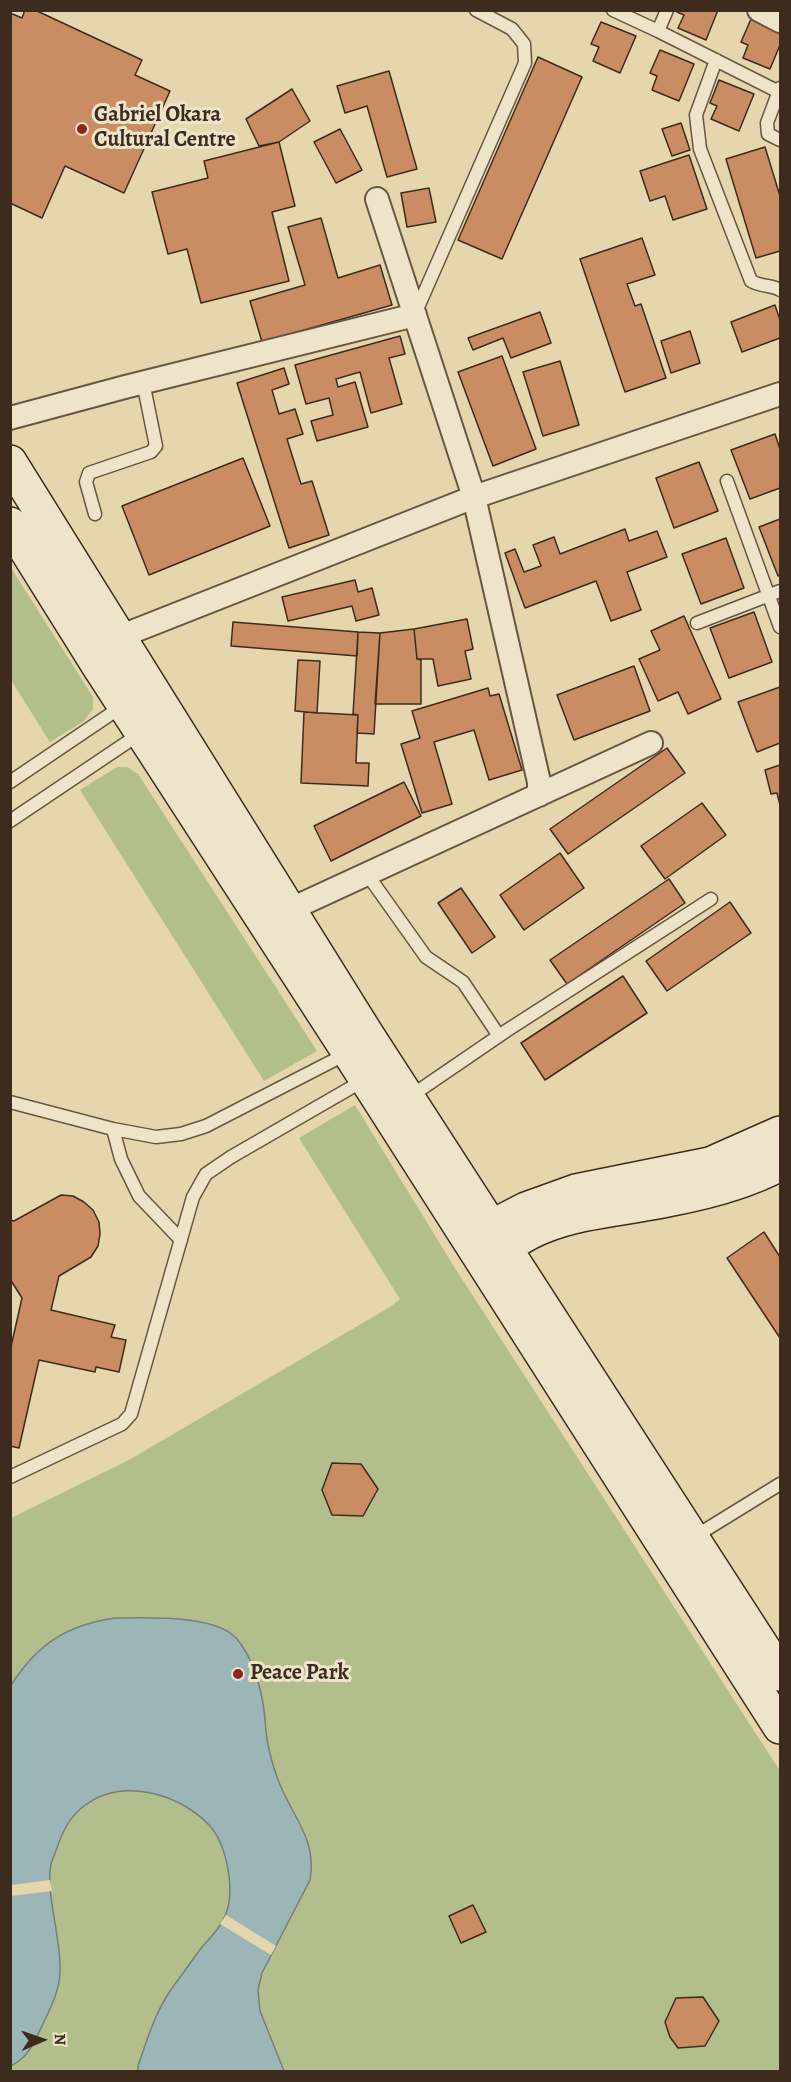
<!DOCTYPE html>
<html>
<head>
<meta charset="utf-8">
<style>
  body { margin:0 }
  #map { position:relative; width:791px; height:2082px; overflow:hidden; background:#e5d6ad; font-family:Alegreya,serif }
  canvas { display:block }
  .frame { position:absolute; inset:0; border:12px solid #3d2c1e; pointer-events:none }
  .north { position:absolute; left:12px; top:2010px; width:60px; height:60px; -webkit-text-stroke:4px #eee4ca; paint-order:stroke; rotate:88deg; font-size:16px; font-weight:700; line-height:24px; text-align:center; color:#3d2c1e }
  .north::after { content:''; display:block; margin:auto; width:21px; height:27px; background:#3d2c1e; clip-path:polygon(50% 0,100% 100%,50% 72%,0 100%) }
</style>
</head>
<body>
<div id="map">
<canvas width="791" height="2082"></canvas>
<div class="frame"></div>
<div class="north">N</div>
</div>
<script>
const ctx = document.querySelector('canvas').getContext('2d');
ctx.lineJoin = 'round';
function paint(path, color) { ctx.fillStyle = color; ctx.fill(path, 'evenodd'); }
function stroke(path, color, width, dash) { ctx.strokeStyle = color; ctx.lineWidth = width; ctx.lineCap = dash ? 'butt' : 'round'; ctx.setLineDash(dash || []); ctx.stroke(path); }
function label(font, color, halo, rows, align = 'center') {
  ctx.font = font + ' Alegreya,serif'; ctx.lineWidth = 6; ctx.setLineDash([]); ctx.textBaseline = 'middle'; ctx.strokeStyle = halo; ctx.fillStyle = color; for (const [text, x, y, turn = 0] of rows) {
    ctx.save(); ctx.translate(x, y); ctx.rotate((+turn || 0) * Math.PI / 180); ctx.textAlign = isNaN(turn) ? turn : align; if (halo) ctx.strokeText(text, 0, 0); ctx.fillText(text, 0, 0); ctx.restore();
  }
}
paint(new Path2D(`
  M11 568 93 697V709L84 721 50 742 11 680Z
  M117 767H127L138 774 317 1051 264 1081 80 790Z
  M355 1105 453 1265 780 1771V2071L11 2072V1518L129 1460 390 1307 400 1299 299 1138Z`), '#b2be8c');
const water = new Path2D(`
  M115 1618C146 1618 216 1614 237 1639 251 1656 258 1678 262 1698 265 1711 265 1725 267 1739 269 1750 272 1763 276 1774 288 1813 318 1836 310 1880L262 1973 258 1990 260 2011 284 2071H138V2066C148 2037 156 2009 175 1984 184 1972 193 1959 202 1947 211 1937 221 1927 226 1914 235 1889 227 1843 208 1824 178 1793 121 1777 84 1806 71 1816 65 1827 59 1842 57 1849 53 1857 51 1864 45 1894 62 1940 60 1973 59 1993 49 2011 41 2028 33 2045 28 2057 11 2066L10 1687C36 1645 66 1625 115 1618Z`);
paint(water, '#9cb6b7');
stroke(water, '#767f7a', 1.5);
paint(new Path2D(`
  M50 1880 52 1891 11 1896V1885Z
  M226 1915 276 1946 271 1955 220 1924Z`), '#e5d6ad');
const building = new Path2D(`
  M25 10H35L142 60 135 75 170 91 124 193 65 166 42 218 10 203V13L22 18Z
  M678 10H718L706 40 678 28 684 15 677 12Z
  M751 19 780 31V45L770 69 743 58 748 45 741 42Z
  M601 22 636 36 620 73 593 61 599 47 591 44Z
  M660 50 694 64 679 101 652 90 657 76 650 73Z
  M538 57 582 77 502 259 458 240Z
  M389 71 417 169 387 177 367 106 345 113 337 86Z
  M719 80 754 94 739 131 711 119 717 106 710 103Z
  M292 89 310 121 279 142 259 146 246 119Z
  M681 123 690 150 672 156 662 129Z
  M340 129 362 170 336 183 314 142Z
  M279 142 295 206 272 212 289 281 201 303 187 249 168 254 152 192 208 178 204 161Z
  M765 147 780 196V251L756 258 726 159Z
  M689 155 707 209 673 220 665 196 650 201 640 171Z
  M429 188 436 222 407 227 401 193Z
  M321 218 338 278 380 265 392 305 262 342 250 301 305 285 288 227Z
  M642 238 655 275 627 284 635 306 641 304 666 378 625 392 580 259Z
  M775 305 780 320V338L742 352 731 322Z
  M540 312 551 343 511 358 503 338 473 350 468 338Z
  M690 331 700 363 671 373 661 341Z
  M400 336 405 354 389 358 402 404 371 413 360 372 336 379 338 387 355 382 368 427 317 441 311 421 333 415 329 398 306 404 295 365Z
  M502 356 536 449 493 466 458 372Z
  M560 361 579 425 543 436 523 372Z
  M284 368 289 384 272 390 279 414 295 409 303 434 287 439 301 484 312 481 329 535 289 548 237 383Z
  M775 434 780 449V488L750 499 731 450Z
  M243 458 270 526 149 575 122 506Z
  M699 462 718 511 674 528 656 478Z
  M780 519V575L778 576 759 527Z
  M625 529 629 541 657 531 667 557 627 572 641 610 611 621 596 581 525 608 505 553 515 549 524 572 541 566 533 545 554 537 560 554Z
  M726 538 744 588 701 604 682 554Z
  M355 580 358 592 372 588 379 615 356 621 352 606 288 621 282 597Z
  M754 612 772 662 729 678 710 628Z
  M684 616 721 699 688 714 678 692 658 701 639 659 660 650 651 631Z
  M467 619 473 649 465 651 471 679 438 686 433 659H417L414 629Z
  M233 622 358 632 357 656 231 646Z
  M414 629 417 659 421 660V704H375L380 633Z
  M358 632 380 633 374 734 357 733 358 715 353 714Z
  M298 660 320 661 317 713 295 711Z
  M634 666 650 711 574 740 557 695Z
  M780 687V743L757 752 738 702Z
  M488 688 490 696 499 694 522 770 489 780 474 730 434 742 452 804 422 813 401 744 420 738 412 711Z
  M304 712 358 715 356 763H369L368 786 301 783Z
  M667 748 685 773 568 854 550 829Z
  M780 765V805L777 793 771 794 765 770Z
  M404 782 421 816 331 861 314 826Z
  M702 803 726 835 665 879 641 846Z
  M560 853 584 888 524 930 500 895Z
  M669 879 685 903 567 984 550 960Z
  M461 888 495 937 472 953 438 903Z
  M730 902 751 933 667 991 646 961Z
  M623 976 647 1013 545 1080 521 1043Z
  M61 1195 73 1196 84 1202 93 1210 99 1222 100 1234 98 1246 91 1257 59 1276 51 1310 115 1325 111 1337 126 1340 119 1372 96 1367 95 1372 39 1360 19 1448 10 1446V1351L22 1298 10 1279V1220L14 1221Z
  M764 1232 780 1257V1338L727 1258Z
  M332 1463 361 1464 378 1489 363 1516 332 1515 322 1490Z
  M473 1905 486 1932 461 1943 449 1916Z
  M703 1997 719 2021 705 2046 678 2048 670 2037 665 2022 676 1998Z`);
paint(building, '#ca8c63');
stroke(building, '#3d2c1e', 1.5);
const lane = new Path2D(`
  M613 10 658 31 779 92
  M658 31 667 10
  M716 60 696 115 700 149 751 281C762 287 772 285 780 290
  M780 88 767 123 768 134 780 140
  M415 314 525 63 524 44 512 29 476 10
  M727 481 780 627
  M95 514 86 482 89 473 151 452 156 446 143 382
  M697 623 780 591
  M10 782 124 705
  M10 821 141 733
  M367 874 426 957 463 982 499 1036
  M408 1098 506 1031 711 899
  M10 1102 113 1129 156 1137 181 1134 206 1126 348 1053
  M113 1129 121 1159 139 1196 181 1240
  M10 1477 122 1424 131 1414 193 1197 206 1174 231 1157 366 1079
  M694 1537 780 1484`);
const street = new Path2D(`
  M759 10 780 21
  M377 199 474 497 539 782V795
  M10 418 125 387 415 315
  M119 637 474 497 780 394
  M276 916 651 743`);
const secondary = new Path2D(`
  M10 462 366 1033 780 1674
  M10 524 98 665 366 1079 780 1727
  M472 1237 526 1209 576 1191 710 1164 780 1133
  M488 1261C504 1248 522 1235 542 1227 584 1210 628 1209 672 1199 709 1192 747 1182 780 1164`);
stroke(lane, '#675642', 15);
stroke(street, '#675642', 26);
stroke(secondary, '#3d2c1e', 36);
stroke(lane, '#eee4ca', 12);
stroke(street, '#eee4ca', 22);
stroke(secondary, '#eee4ca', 33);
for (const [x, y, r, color] of [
  [82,129,6,"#8f2418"],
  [238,1674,6,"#8f2418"]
]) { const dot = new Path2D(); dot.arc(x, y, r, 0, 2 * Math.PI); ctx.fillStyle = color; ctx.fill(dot); stroke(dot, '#eee4ca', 2); }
label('bold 22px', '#3d2c1e', '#eee4ca', [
  ["Gabriel Okara",94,116],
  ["Cultural Centre",94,141],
  ["Peace Park",250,1674]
], 'left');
</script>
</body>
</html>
